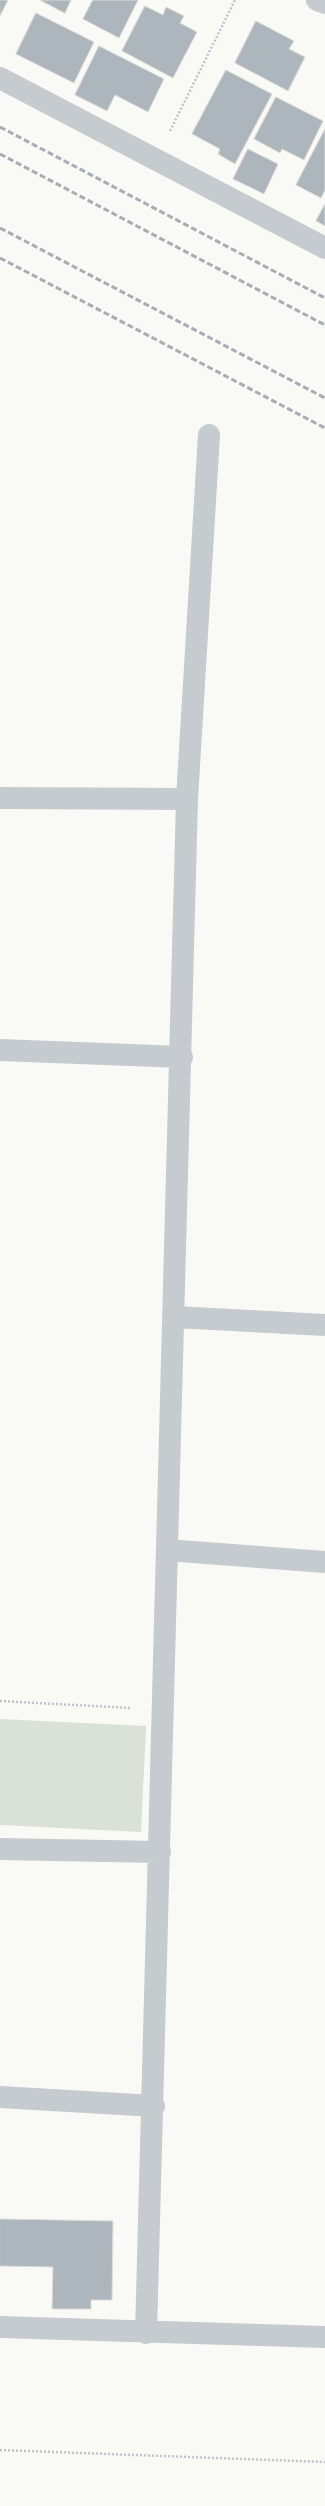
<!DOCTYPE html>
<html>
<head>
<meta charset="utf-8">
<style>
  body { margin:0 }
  canvas { display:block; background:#f9f9f6 }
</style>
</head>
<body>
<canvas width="325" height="2506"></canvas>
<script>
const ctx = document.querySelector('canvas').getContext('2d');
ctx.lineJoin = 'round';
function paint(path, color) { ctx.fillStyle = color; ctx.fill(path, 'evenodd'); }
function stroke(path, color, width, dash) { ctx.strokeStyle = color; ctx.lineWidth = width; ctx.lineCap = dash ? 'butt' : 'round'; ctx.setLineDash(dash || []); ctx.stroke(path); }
paint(new Path2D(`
  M0 1719 146 1726 141 1832 0 1825Z`), '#dae1d7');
const building = new Path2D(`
  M0 0H8L0 16Z
  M40 0H71L65 13Z
  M93 0H138L119 38 83 19Z
  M145 6 163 15 166 7 184 16 180 23 197 32 173 78 122 51Z
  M36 13 94 42 74 83 16 54Z
  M256 21 294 41 289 49 305 57 288 91 235 63Z
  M99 46 164 79 148 112 115 95 107 111 75 95Z
  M226 70 272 94 235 164 218 154 220 149 192 134Z
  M276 97 323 121 304 160 282 149 280 153 254 139Z
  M325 129V190L321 198 296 185Z
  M248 149 278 164 264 194 233 179Z
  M325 204V226L316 221Z
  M0 2219 113 2221 112 2300H91V2309H52L53 2267 0 2266Z`);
paint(building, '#acb6bc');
stroke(building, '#dbdbd8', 1);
stroke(new Path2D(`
  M170 131 235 0
  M0 1701 131 1708
  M0 2450 325 2462`), '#c0c3c5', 2.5, [2, 2]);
stroke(new Path2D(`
  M317 0 325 3
  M0 78 325 248
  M0 798 187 799
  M0 1050 182 1057
  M175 1317 325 1325
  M167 1550 325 1562
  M0 1849 160 1852
  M0 2097 154 2106
  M0 2327 325 2337
  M146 2333 187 799 209 435`), '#c6cbcf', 22);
stroke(new Path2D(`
  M0 127 325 298
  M0 154 325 325
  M0 228 325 398
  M0 258 325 428`), '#a6adb4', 3, [6, 3]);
</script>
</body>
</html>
